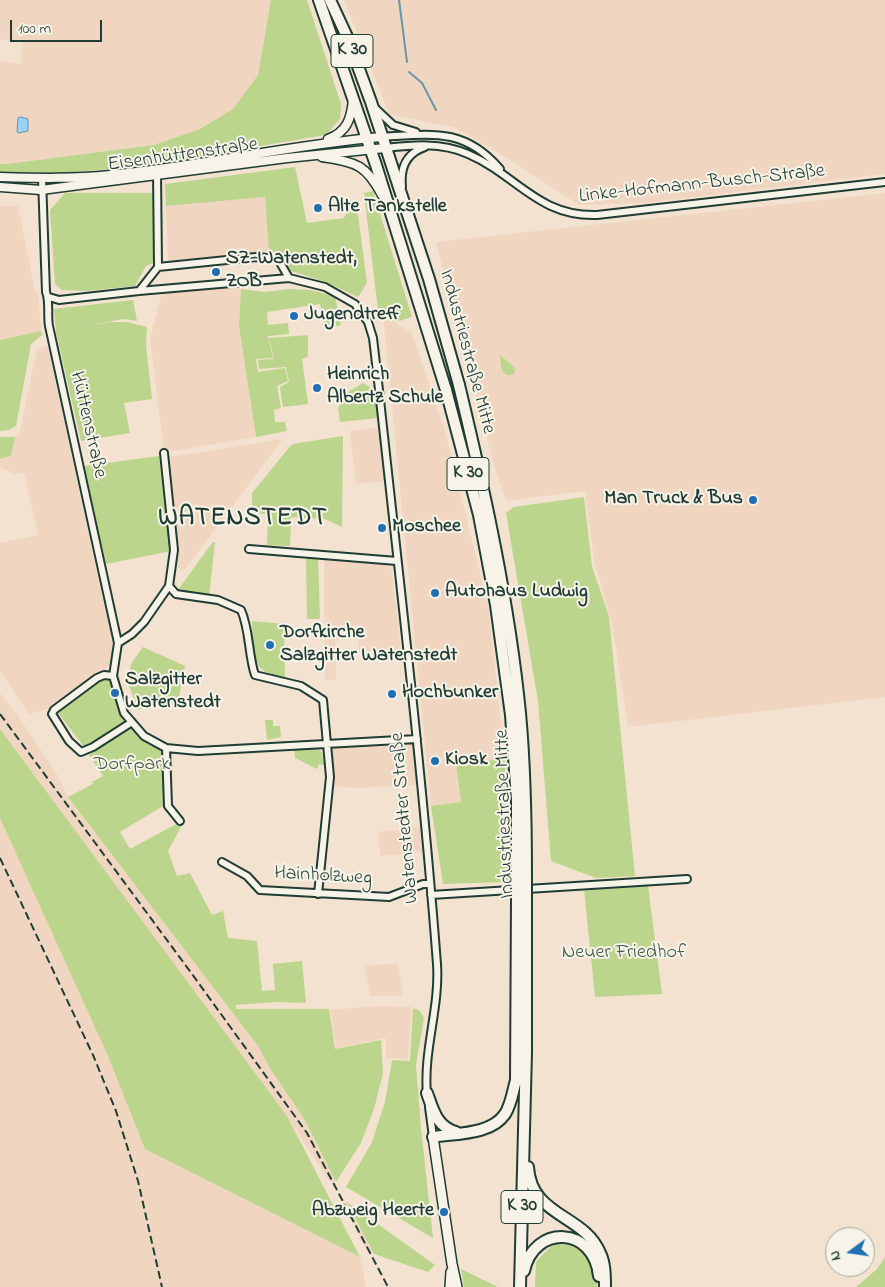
<!DOCTYPE html>
<html>
<head>
<meta charset="utf-8">
<style>
  body { margin:0 }
  #map { position:relative; width:885px; height:1287px; overflow:hidden; background:#f3e2d0; font-family:"Indie Flower",sans-serif }
  canvas { display:block }
  .north { position:absolute; left:825px; top:1227px; width:50px; height:50px; box-sizing:border-box; background:#f7f3e8; border:1px solid #a1aaa0; border-radius:50%; rotate:256deg; font-size:14px; font-weight:700; line-height:20px; text-align:center; color:#1f3d34 }
  .north::after { content:''; display:block; margin:auto; width:18px; height:22px; background:#1f6fb2; clip-path:polygon(50% 0,100% 100%,50% 72%,0 100%) }
  .scale { position:absolute; left:10px; top:20px; width:92px; height:22px; box-sizing:border-box; border:2px solid #1f3d34; border-top:0; padding-left:6px; font-size:15px; line-height:18px; white-space:nowrap; color:#1f3d34; -webkit-text-stroke:4px #f7f3e8; paint-order:stroke }
</style>
</head>
<body>
<div id="map">
<canvas width="885" height="1287"></canvas>
<div class="north">N</div>
<div class="scale">100 m</div>
</div>
<script>
const ctx = document.querySelector('canvas').getContext('2d');
ctx.lineJoin = 'round';
function paint(path, color) { ctx.fillStyle = color; ctx.fill(path, 'evenodd'); }
function stroke(path, color, width, dash) { ctx.strokeStyle = color; ctx.lineWidth = width; ctx.lineCap = dash ? 'butt' : 'round'; ctx.setLineDash(dash || []); ctx.stroke(path); }
function label(font, color, halo, rows, align = 'center') {
  ctx.font = font + ' "Indie Flower",sans-serif'; ctx.lineWidth = 4; ctx.setLineDash([]); ctx.textBaseline = 'middle'; ctx.strokeStyle = halo; ctx.fillStyle = color; for (const [text, x, y, turn = 0] of rows) {
    ctx.save(); ctx.translate(x, y); ctx.rotate((+turn || 0) * Math.PI / 180); ctx.textAlign = isNaN(turn) ? turn : align; if (halo) ctx.strokeText(text, 0, 0); ctx.fillText(text, 0, 0); ctx.restore();
  }
}
paint(new Path2D(`
  M0 0H271L258 75 233 109 200 129 154 145 7 164H0V61L20 64 23 43 0 39Z
  M344 0H885V174L643 203 579 205 505 157 456 128 389 114Z
  M885 193V697L628 727 612 623 594 560 585 491 506 501 493 462 436 242Z
  M265 197 269 252 168 261 166 206Z
  M0 206H18L35 291H38L41 331 0 340Z
  M239 282 241 289 239 326 256 437 164 453 150 338 163 289Z
  M383 315 412 333 445 431 488 605 505 759 456 764 461 802 431 806Z
  M48 346 102 596 116 646 113 663 103 670 53 707 29 714 0 671V543L38 535 24 473 14 474 0 467V460L11 456 15 436 19 435 37 349Z
  M381 427 387 481 356 484 350 431Z
  M283 439 183 572 176 566 179 553 169 457Z
  M324 558 391 564 401 651 359 652 358 639 335 640 336 680H325Z
  M0 693 18 716 58 776 68 797 258 1046 271 1070 305 1120 336 1182H330L287 1116 0 729Z
  M413 744 418 785 355 788 333 786 330 746Z
  M0 816 108 1056 145 1149 360 1257 366 1287H0Z
  M420 827 422 852 380 856 378 832Z
  M398 963 403 996H370L365 966Z
  M378 1006 412 1007 408 1059 386 1058V1038L336 1048 330 1010Z
  M347 1202 374 1254 366 1249 342 1203Z`), '#f0d6c0');
paint(new Path2D(`
  M271 0H307L341 104 340 119 326 135C220 152 108 177 0 174V164H7L154 145 200 129 233 109 258 75Z
  M295 167 307 223 344 218 348 210 356 211 358 215 367 283 358 297 326 282 288 270 277 253 269 252 265 197 166 206 165 184Z
  M373 191 412 317 395 322 378 310 364 193Z
  M65 193H160L158 261 146 266 135 286 86 291 62 290 55 284 50 210Z
  M241 289 265 292 290 289 310 290 335 296 341 325 325 328 320 304 267 312 268 325 288 323 289 334 268 336 273 358 256 359 258 372 285 368 288 381 277 386 281 408 274 410 275 422H285L287 431 256 437 239 326Z
  M133 300 137 321 123 319 86 326 111 322H127L147 327 146 345 152 399 124 403 130 433 81 441 56 332 54 309Z
  M41 331 42 335 31 344 16 426 9 430 0 431V340Z
  M308 335V357L302 359 308 404 283 407 280 387 289 382 286 367 259 369 258 360 274 359 269 338Z
  M500 355 515 368 514 374C501 379 501 365 500 355Z
  M363 383 376 391 378 418 340 422 338 408 348 392Z
  M343 436 342 527 325 519 291 517 290 546 267 545 268 514 252 513V493L292 444Z
  M0 437H15L11 456 0 459Z
  M159 456 171 551 106 564 84 466Z
  M584 497 592 567 609 616 635 876 596 878 551 861 538 701 506 513 514 507Z
  M215 542 209 597 181 593 178 590 212 543Z
  M306 557 318 558 320 619H307Z
  M252 621 284 624 285 678C278 676 269 675 263 670 250 660 253 636 252 621Z
  M143 647 185 666 178 702 150 705 138 710 128 683 131 664Z
  M104 676 112 678 126 720 85 748 58 713 97 680Z
  M265 720H273V726H280L281 737 267 740Z
  M130 726 163 752V806L120 832 130 849 178 823 182 825 168 851 177 876 190 873 212 915 223 911 228 938 257 941 262 991 275 990 273 964 302 961 306 1003 276 1002 235 1005 237 1009H329L335 1049 381 1040 383 1074 374 1109 361 1143 336 1182 305 1120 271 1070 258 1046 68 797 93 784 92 782 103 776 89 755Z
  M0 729 287 1116 360 1257 145 1149 108 1056 0 818Z
  M318 748 322 753 324 765 319 764 317 769 295 758 294 749Z
  M505 759 509 882 443 884 431 806 461 802 456 764Z
  M648 886 662 994 595 997 584 889Z
  M413 1008 420 1011 424 1018 416 1065 421 1128 433 1238 346 1187 372 1142 385 1102 392 1060 410 1061Z
  M347 1202 435 1265 428 1272 374 1254Z
  M553 1244 574 1245 590 1259 598 1276 597 1287H535L536 1262Z
  M885 1257V1287H856L877 1269Z
  M461 1269 498 1287H464Z`), '#bbd58c');
const water = new Path2D(`
  M21 117 28 119V131L19 133 17 132 18 118Z`);
paint(water, '#99d1f8');
stroke(water, '#6896aa', 1);
stroke(new Path2D(`
  M399 0 407 62
  M409 72 422 83 436 110`), '#6896aa', 2);
const minor = new Path2D(`
  M376 109 393 125 416 132
  M381 137C431 134 464 127 500 169
  M385 148C413 145 441 142 468 154 517 175 538 217 597 215L885 182
  M42 178 46 292C50 302 47 315 49 326L118 643 113 676 124 713 144 736 166 748 198 751 417 739
  M402 186C400 167 407 153 425 147
  M158 267 256 257 278 259 289 278
  M139 291 158 267 157 171
  M49 297 59 300 139 291 289 278 325 287 355 304 368 322 373 338 378 381C399 575 422 769 437 964 440 1008 423 1050 427 1095
  M249 549 397 561
  M169 586 176 594 218 600 241 610C250 630 248 654 255 675L301 686 323 700 330 777 318 894
  M118 643 132 634 144 622 169 586 174 550 164 453
  M113 676 104 675 97 678 54 710 52 714 69 741 81 752 93 747 132 722
  M166 748 168 806 180 821
  M222 862 247 876 260 890 389 897 423 884H430
  M431 895 687 879
  M429 1107 433 1137`);
const tertiary = new Path2D(`
  M328 139C347 132 351 119 353 100
  M322 157C356 163 365 163 382 195
  M0 177C37 178 73 179 110 175 201 166 290 145 381 137
  M0 187 41 190 287 158 385 148`);
const secondary = new Path2D(`
  M433 1137 452 1264 457 1287
  M450 1287 451 1272`);
const primary = new Path2D(`
  M319 0 376 165 446 390
  M330 0 348 39 371 102 429 279 459 385`);
const trunk = new Path2D(`
  M459 385C485 493 509 602 520 713 525 767 526 821 526 876
  M446 390 479 515 496 605 511 715 517 800V877
  M427 1093C433 1110 437 1127 456 1132
  M433 1137C456 1133 491 1135 505 1114 511 1105 513 1091 516 1080L517 898
  M528 1167C531 1217 584 1214 600 1253 605 1263 605 1276 605 1287
  M524 1271C534 1224 594 1226 599 1276
  M520 1287 526 1052V897`);
stroke(minor, '#1f3d34', 10);
stroke(tertiary, '#1f3d34', 11);
stroke(secondary, '#1f3d34', 12);
stroke(primary, '#1f3d34', 14);
stroke(trunk, '#1f3d34', 14);
stroke(minor, '#f7f3e8', 6);
stroke(tertiary, '#f7f3e8', 8);
stroke(secondary, '#f7f3e8', 9);
stroke(primary, '#f7f3e8', 10);
stroke(trunk, '#f7f3e8', 10);
stroke(new Path2D(`
  M0 714 192 974 307 1133 388 1287
  M0 858 93 1055 116 1111 138 1181 162 1287`), '#1f3d34', 2, [8, 4]);
const trunkBridge = new Path2D(`
  M526 876V897
  M517 877V898`);
stroke(trunkBridge, '#1f3d34', 14, []);
stroke(trunkBridge, '#f7f3e8', 10);
for (const [x, y, r, color] of [
  [318,208,5,"#1f6fb2"],
  [216,272,5,"#1f6fb2"],
  [294,316,5,"#1f6fb2"],
  [317,388,5,"#1f6fb2"],
  [753,500,5,"#1f6fb2"],
  [382,528,5,"#1f6fb2"],
  [435,593,5,"#1f6fb2"],
  [270,645,5,"#1f6fb2"],
  [115,693,5,"#1f6fb2"],
  [392,694,5,"#1f6fb2"],
  [435,761,5,"#1f6fb2"],
  [444,1212,5,"#1f6fb2"]
]) { const dot = new Path2D(); dot.arc(x, y, r, 0, 2 * Math.PI); ctx.fillStyle = color; ctx.fill(dot); stroke(dot, '#f7f3e8', 2); }
for (const [x, y, w] of [
  [352,51,42],
  [468,474,42],
  [522,1207,42]
]) { const box = new Path2D(); box.roundRect(x - w / 2, y - 16.5, w, 33, 4); ctx.fillStyle = '#f7f3e8'; ctx.fill(box); stroke(box, '#1f3d34', 1); }
label('bold 19px', '#1f3d34', null, [
  ["K 30",352,51],
  ["K 30",468,474],
  ["K 30",522,1207]
]);
label('20px', '#1f3d34', '#f7f3e8', [
  ["Eisenhüttenstraße",183,156,-8],
  ["Linke-Hofmann-Busch-Straße",702,185,-6],
  ["Industriestraße Mitte",466,352,75],
  ["Hüttenstraße",87,425,77],
  ["Industriestraße Mitte",506,814,-92],
  ["Watenstedter Straße",406,818,-95],
  ["Hainholzweg",323,877,3]
]);
label('bold 20px', '#1f3d34', '#f7f3e8', [
  ["Alte Tankstelle",328,208],
  ["SZ-Watenstedt,",226,260],
  ["ZOB",226,283],
  ["Jugendtreff",304,316],
  ["Heinrich",327,376],
  ["Albertz Schule",327,399],
  ["Man Truck & Bus",743,500,"right"],
  ["Moschee",392,528],
  ["Autohaus Ludwig",445,593],
  ["Dorfkirche",280,634],
  ["Salzgitter Watenstedt",280,657],
  ["Salzgitter",125,681],
  ["Watenstedt",125,704],
  ["Hochbunker",402,694],
  ["Kiosk",445,761],
  ["Abzweig Heerte",434,1212,"right"]
], 'left');
label('20px', '#3e5b46', '#f7f3e8', [
  ["Dorfpark",132,766],
  ["Neuer Friedhof",624,954]
]);
ctx.letterSpacing = '1px';
label('bold 25px', '#1f3d34', '#f7f3e8', [
  ["WATENSTEDT",243,520]
]);
ctx.letterSpacing = '0px';
</script>
</body>
</html>
